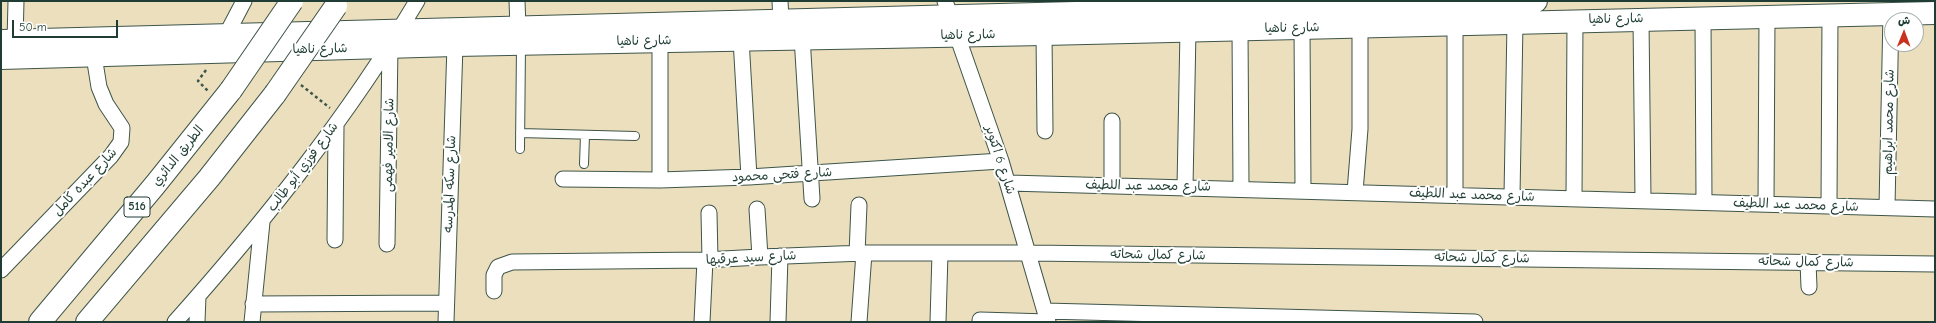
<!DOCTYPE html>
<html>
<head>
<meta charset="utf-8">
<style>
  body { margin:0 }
  #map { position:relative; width:1936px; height:323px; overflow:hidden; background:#ecdfbe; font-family:"Comic Neue","Playpen Sans Arabic",sans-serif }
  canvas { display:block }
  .frame { position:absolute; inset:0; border:2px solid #1f3d34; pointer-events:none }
  .north { position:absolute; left:1884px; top:12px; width:40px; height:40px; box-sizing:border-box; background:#fff; border:1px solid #a5b1ae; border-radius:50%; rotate:1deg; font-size:11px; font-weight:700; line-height:16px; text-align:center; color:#1f3d34 }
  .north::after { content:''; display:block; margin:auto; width:14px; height:18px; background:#c8321e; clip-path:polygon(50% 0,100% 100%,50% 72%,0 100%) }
  .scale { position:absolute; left:12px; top:20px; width:106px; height:18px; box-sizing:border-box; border:2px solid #1f3d34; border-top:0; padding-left:5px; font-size:12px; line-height:14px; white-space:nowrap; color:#1f3d34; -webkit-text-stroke:3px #fff; paint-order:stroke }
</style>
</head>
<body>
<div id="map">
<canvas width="1936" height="323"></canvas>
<div class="frame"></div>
<div class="north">ش</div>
<div class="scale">50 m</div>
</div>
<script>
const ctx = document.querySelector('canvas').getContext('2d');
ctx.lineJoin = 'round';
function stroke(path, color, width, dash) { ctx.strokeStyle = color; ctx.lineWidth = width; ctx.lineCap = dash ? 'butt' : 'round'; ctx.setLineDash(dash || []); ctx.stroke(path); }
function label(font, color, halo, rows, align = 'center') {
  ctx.font = font + ' "Comic Neue","Playpen Sans Arabic",sans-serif'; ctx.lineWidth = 4; ctx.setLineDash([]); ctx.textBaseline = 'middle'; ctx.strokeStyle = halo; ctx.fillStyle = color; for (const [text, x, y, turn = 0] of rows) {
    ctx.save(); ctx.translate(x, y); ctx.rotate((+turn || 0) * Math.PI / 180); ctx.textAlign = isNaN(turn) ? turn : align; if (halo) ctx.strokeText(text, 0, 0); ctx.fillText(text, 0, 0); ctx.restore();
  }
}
const lane = new Path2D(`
  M520 133 635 136
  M520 149 521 45
  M584 164 585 135`);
const street = new Path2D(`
  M517 1 518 27
  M780 1 781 20
  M945 1 1001 161 1048 322
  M1703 17 1704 202
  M1641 19 1643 200
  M1455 23V195
  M1302 27 1303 190
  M1240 29 1241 188
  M1044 34 1045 131
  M802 37 812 199
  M741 39 749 177
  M15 41 16 1
  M223 41 244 1
  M660 41V180
  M1112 121V185
  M563 179 660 180 749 177 1001 161
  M1009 183 1935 209
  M1185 187 1188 30
  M1355 192 1360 129V26
  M1512 196 1515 22
  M1574 198 1575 20
  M1766 204 1767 16
  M1829 206 1830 14
  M1887 207 1891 13
  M757 209 760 257
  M709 213 710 260
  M335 240 336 126
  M387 244 390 47
  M857 254 859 205
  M1808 262 1809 287
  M1 270 111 156 121 142 122 128 106 104 99 87 94 56
  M494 291V275L498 267 512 262 705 260 760 257 864 253H1029L1935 264
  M253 304 446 303
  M1045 311 1475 322
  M980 320 1048 322
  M175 322C264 222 348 117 417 1
  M197 322 198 296
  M252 322 262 222
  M446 322 455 45
  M702 322 705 260
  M778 322 780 256
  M859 322 864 253
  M938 322 940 253`);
const secondary = new Path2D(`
  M1 41 1536 1
  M1 58 455 45 1044 34 1935 13`);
const highway = new Path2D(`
  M40 322 155 185 231 90
  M87 322 209 178 275 94`);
stroke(lane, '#3e5549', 10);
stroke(street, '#3e5549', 17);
stroke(secondary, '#3e5549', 24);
stroke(highway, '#3e5549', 24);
stroke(new Path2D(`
  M206 70 198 81 208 91
  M301 85 330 108`), '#3e5549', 2.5, [3, 3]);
stroke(lane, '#fff', 8);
stroke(street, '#fff', 15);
stroke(secondary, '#fff', 22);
stroke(highway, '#fff', 22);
const highwayBridge = new Path2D(`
  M231 90 292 1
  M275 94 336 6`);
stroke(highwayBridge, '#3e5549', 24, []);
stroke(highwayBridge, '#fff', 22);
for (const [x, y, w] of [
  [137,207,26]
]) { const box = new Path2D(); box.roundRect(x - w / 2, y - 10, w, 20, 3); ctx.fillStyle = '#fff'; ctx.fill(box); stroke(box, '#1f3d34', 1); }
label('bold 12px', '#1f3d34', null, [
  ["516",137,207]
]);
label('13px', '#1f3d34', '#fff', [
  ["شارع ناهيا",1616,19,-1],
  ["شارع ناهيا",1292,28,-1],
  ["شارع ناهيا",968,35,-1],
  ["شارع ناهيا",644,41,-1],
  ["شارع ناهيا",320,49,-1],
  ["شارع محمد ابراهيم",1889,122,-89],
  ["شارع الامير فهمى",389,145,-89],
  ["الطريق الدائري",178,156,-51],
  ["شارع 6 اكتوبر",1000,160,72],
  ["شارع فوزي أبو طالب",303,167,-53],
  ["شارع فتحى محمود",782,175,-3],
  ["شارع عبده كامل",85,182,-47],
  ["شارع سكه المدرسه",450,184,-88],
  ["شارع محمد عبد اللطيف",1148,186,1],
  ["شارع محمد عبد اللطيف",1472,195,2],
  ["شارع محمد عبد اللطيف",1796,205,2],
  ["شارع كمال شحاته",1158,255,1],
  ["شارع سيد عرقبها",751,258,-3],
  ["شارع كمال شحاته",1482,258,1],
  ["شارع كمال شحاته",1806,262,1]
]);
</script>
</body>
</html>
